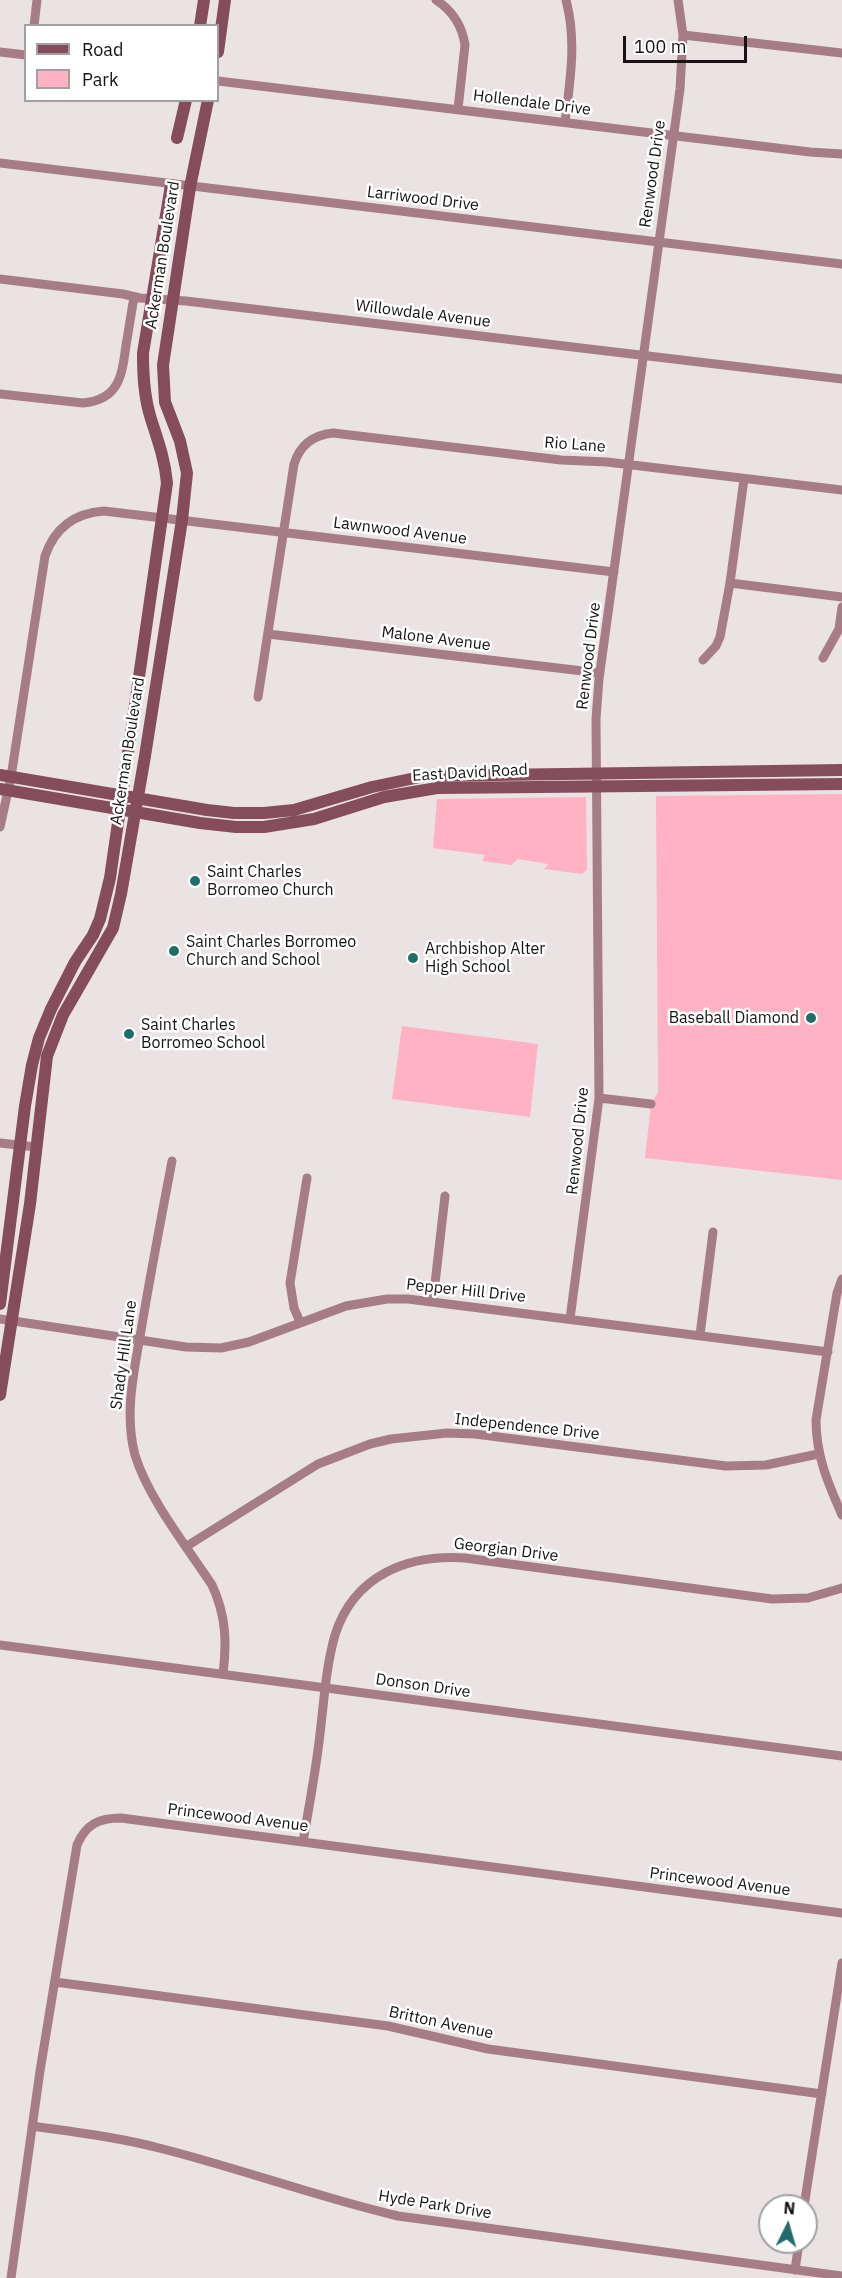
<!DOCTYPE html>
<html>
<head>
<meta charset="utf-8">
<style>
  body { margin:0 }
  #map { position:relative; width:842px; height:2278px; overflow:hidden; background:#eae2e3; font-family:"IBM Plex Sans",sans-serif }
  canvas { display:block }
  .legend { position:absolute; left:24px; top:24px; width:195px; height:78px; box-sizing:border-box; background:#fff; border:2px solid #a2a1a1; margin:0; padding:8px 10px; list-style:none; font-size:18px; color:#161314 }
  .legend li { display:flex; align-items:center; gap:12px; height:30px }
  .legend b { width:30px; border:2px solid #a2a1a1 }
  .north { position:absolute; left:758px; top:2194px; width:60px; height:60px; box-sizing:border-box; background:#fff; border:2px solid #a2a1a1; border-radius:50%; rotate:5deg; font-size:16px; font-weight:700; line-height:24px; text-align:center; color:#161314 }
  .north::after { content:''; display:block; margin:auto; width:21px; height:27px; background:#226d6a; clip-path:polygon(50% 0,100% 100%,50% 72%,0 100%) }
  .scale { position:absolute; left:623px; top:36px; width:124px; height:27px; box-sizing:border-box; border:3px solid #161314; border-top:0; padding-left:8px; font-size:18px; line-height:21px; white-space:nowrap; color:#161314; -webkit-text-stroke:4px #fff; paint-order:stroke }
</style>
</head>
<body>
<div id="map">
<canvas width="842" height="2278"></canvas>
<ul class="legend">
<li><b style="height:8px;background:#854c5b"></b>Road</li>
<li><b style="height:16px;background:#ffb2c4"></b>Park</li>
</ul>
<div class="north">N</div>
<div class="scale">100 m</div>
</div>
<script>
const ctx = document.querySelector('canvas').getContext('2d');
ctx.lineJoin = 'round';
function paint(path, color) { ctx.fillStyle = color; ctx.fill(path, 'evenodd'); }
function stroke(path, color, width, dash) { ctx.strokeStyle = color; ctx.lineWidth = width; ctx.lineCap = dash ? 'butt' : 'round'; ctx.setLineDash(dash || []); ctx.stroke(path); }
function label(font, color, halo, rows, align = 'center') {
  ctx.font = font + ' "IBM Plex Sans",sans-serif'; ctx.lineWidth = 5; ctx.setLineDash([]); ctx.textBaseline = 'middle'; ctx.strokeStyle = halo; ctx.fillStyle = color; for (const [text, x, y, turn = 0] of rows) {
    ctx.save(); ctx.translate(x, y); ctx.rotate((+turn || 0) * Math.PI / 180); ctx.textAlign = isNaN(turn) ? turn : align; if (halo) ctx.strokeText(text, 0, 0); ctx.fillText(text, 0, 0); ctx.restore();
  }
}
paint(new Path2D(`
  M842 794V1180L645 1158 651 1104 658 1092 656 796Z
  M586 797 587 870 582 874 544 869 548 864 518 859 511 865 482 861 485 855 433 848 437 799Z
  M402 1026 538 1044 530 1117 392 1099Z`), '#ffb2c4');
stroke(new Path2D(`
  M436 0C453 11 462 25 465 45L458 109
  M34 26 37 0
  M683 35 842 53
  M0 52 26 55
  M218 81 810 152 842 154
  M565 122C570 81 577 41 566 0
  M0 163 842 264
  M0 279 123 294 140 298 186 301 842 379
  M0 394 83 403C119 400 122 376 126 345 129 329 131 313 134 298
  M730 583 842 597
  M268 634 600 673
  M823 658 839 629 842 607
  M703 660 716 646 720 637 730 583 744 479
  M258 697 294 464C300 445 313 435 333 433L561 460 607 462 842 490
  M0 827 11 777 45 556C55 527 75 513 104 511L614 572
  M599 1098 651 1104
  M0 1143 36 1147
  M172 1161C162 1214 152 1266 143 1319 136 1363 123 1411 135 1455 148 1498 187 1547 212 1585 226 1615 227 1642 223 1674
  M842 1279 837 1293 816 1420C816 1456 828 1483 842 1515
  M433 1301 445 1196
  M0 1319 186 1347 221 1348 249 1342 346 1306 387 1299H408L828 1352
  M570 1319 599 1098 596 719 599 679 680 89 683 35 678 0
  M300 1322 294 1308 290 1283 307 1178
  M700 1335 713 1232
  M187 1546 318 1464 370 1444 391 1439 447 1433 475 1434 726 1466 766 1465 818 1454
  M0 1645 842 1756
  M303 1842C309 1806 316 1770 320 1734 324 1701 326 1666 335 1635 354 1575 408 1554 465 1558L772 1599 808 1598 842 1588
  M55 1982 388 2026 488 2049 822 2094
  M32 2126C74 2132 117 2137 159 2148 239 2168 317 2197 398 2216L842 2276
  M804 2206 842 1963
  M795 2270 799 2242
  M11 2278 40 2071 77 1845C86 1824 99 1818 121 1818L842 1913`), '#a67d87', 9);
stroke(new Path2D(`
  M200 26 204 0
  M218 52 225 0
  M177 138 186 100
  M0 775 207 810 234 813H264L294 810 372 787 425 776 842 770
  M0 789 200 823 236 827H264L314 819 384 797 437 788 842 784
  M0 1304 25 1106 32 1065 39 1038 51 1009 75 962 93 935 100 919 110 878 167 483C165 460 158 441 151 419 144 397 143 376 143 353L171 185
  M0 1395 30 1204 47 1056 63 1015 113 928 121 894 145 756 182 520 187 473 180 441 165 402 163 365 190 187 208 100`), '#854c5b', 12);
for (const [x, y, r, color] of [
  [195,881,6,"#226d6a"],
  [174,951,6,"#226d6a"],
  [413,958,6,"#226d6a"],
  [811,1018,6,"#226d6a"],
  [129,1034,6,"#226d6a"]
]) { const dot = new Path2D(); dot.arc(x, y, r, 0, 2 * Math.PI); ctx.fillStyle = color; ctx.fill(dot); stroke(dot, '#fff', 2); }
label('16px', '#161314', '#fff', [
  ["Hollendale Drive",532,103,7],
  ["Renwood Drive",653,174,-82],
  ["Larriwood Drive",423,199,7],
  ["Ackerman Boulevard",163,255,-81],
  ["Willowdale Avenue",423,314,7],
  ["Rio Lane",575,445,4],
  ["Lawnwood Avenue",400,531,7],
  ["Malone Avenue",436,639,7],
  ["Renwood Drive",589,656,-83],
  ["Ackerman Boulevard",128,751,-81],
  ["East David Road",470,773,-3],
  ["Renwood Drive",578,1141,-84],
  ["Pepper Hill Drive",466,1291,6],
  ["Shady Hill Lane",124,1355,-82],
  ["Independence Drive",527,1427,6],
  ["Georgian Drive",506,1550,7],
  ["Donson Drive",423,1686,8],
  ["Princewood Avenue",238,1818,7],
  ["Princewood Avenue",720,1882,7],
  ["Britton Avenue",441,2023,12],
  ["Hyde Park Drive",435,2205,9]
]);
label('16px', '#161314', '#fff', [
  ["Saint Charles",207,872],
  ["Borromeo Church",207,890],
  ["Saint Charles Borromeo",186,942],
  ["Church and School",186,960],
  ["Archbishop Alter",425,949],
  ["High School",425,967],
  ["Baseball Diamond",799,1018,"right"],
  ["Saint Charles",141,1025],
  ["Borromeo School",141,1043]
], 'left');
</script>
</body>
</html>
